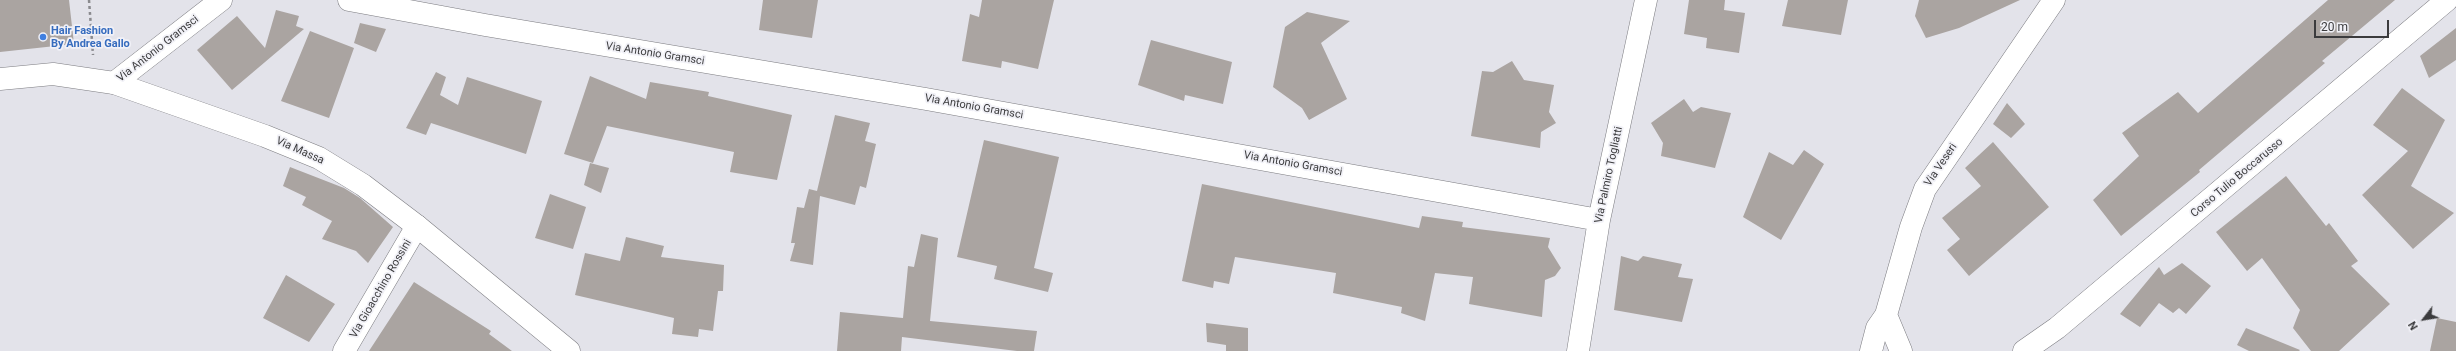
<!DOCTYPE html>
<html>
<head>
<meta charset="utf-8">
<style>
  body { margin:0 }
  #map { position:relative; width:2456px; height:351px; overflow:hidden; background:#e3e3ea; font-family:Roboto,sans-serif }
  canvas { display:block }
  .north { position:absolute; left:2404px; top:299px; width:40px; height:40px; -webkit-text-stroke:3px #f1f1f7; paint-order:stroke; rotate:239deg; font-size:11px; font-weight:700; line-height:16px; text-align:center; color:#3b3b3d }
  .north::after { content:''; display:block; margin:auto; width:14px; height:18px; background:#3b3b3d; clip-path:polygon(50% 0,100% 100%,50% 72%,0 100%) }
  .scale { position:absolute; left:2314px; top:20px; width:75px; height:18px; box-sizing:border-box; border:2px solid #3b3b3d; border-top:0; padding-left:5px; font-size:12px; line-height:14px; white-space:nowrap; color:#3b3b3d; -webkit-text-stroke:3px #f1f1f7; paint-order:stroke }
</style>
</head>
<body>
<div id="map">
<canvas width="2456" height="351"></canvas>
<div class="north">N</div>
<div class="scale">20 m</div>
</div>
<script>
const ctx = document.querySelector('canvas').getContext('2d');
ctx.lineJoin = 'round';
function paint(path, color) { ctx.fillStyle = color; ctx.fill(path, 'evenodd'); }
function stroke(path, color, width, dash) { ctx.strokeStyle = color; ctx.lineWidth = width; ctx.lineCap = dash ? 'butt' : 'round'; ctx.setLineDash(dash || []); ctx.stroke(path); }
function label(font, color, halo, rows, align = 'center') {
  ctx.font = font + ' Roboto,sans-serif'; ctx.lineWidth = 3.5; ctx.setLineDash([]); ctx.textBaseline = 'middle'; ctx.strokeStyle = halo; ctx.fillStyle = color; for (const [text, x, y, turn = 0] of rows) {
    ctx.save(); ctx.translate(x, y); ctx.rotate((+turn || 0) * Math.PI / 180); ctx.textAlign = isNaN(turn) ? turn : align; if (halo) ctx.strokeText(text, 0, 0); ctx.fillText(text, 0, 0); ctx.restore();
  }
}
paint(new Path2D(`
  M0 0H69L74 44 0 52Z
  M763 0H818L812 38 759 30Z
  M982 0H1054L1038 69 1002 61 1001 68 962 61 970 14 979 17Z
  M1689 0H1725L1724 10 1745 13 1739 53 1706 48 1707 38 1684 34Z
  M1788 0H1848L1841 35 1782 26Z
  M1919 0H2020L1959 28 1926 38 1915 16Z
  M2328 0H2395L2322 61 2325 63 2199 170 2200 172 2121 236 2093 200 2139 156 2122 133 2178 92 2198 113Z
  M276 10 299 16 296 26 304 29 232 90 197 50 237 16 265 48Z
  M1307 12 1350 21 1321 43 1347 99 1309 120 1302 108 1273 87 1285 27Z
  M360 23 386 29 376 52 354 43Z
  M2456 28V60L2429 78 2420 56Z
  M310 31 354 48 329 118 281 101Z
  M1151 40 1232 62 1223 104 1185 95 1184 101 1138 85Z
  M1512 61 1524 80 1554 85 1549 112 1556 123 1541 132 1540 148 1471 136 1482 71 1493 72Z
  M436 72 446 77 440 95 458 105 467 77 542 101 526 154 431 123 426 135 406 128Z
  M590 76 646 99 650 82 709 92 708 96 792 115 777 180 730 172 734 152 607 126 593 163 564 154Z
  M2402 88 2445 120 2411 186 2454 213 2413 249 2362 195 2408 151 2373 125Z
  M1684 99 1693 112 1701 107 1731 113 1715 168 1661 156 1663 143 1651 123Z
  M2007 103 2025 124 2011 138 1993 124Z
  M835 115 870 123 865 141 876 144 866 188 860 186 855 205 820 196 813 265 790 261 795 243H791L797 207 804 208 809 189 817 191Z
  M984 140 1059 157 1034 268 1053 273 1048 292 994 279 997 266 957 257Z
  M1993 142 2049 207 1969 276 1947 250 1960 239 1942 218 1981 186 1965 168Z
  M1804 150 1824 164 1781 240 1743 217 1769 152 1793 165Z
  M590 163 609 168 601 193 584 185Z
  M290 167 344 188 360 198 393 227 368 263 356 251 322 239 332 221 302 205 306 197 283 186Z
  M2286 176 2326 226 2329 223 2358 261 2351 266 2390 304 2339 351H2311L2293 328 2300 310 2262 258 2247 271 2216 232Z
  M1202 184 1419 228 1422 216 1463 222 1462 227 1550 238 1548 247 1561 268 1555 276 1545 280 1542 317 1469 304 1473 277 1435 273 1425 321 1401 313 1402 307 1333 293 1336 273 1235 257 1229 284 1214 281 1213 288 1182 281Z
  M550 194 586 207 573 249 535 238Z
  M921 234 938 238 930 321 1037 331 1034 351H1017L902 337 901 351H837L840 312 903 318 908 266 914 267Z
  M626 237 664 246 661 257 724 265 723 291H718L713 331 699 329 698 337 672 334 674 318 575 295 585 253 620 261Z
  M1621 256 1638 261 1643 256 1682 264 1678 277 1693 279 1682 322 1614 310Z
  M2182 263 2211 286 2186 314 2179 308 2173 313 2159 303 2140 327 2120 314 2159 267 2164 275Z
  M286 275 335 304 309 342 263 318Z
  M414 282 491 331 489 334 512 351H369Z
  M2437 318 2456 322V351H2430Z
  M1206 323 1248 328V351H1226V345L1207 342Z
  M2246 328 2300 350 2299 351H2249L2237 345Z`), '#aaa4a1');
const minor = new Path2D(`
  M349 0 485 25 926 99 1599 220
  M114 83 221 0
  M1886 315 1901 351
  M344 351 417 226
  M1578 351 1599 220 1646 0
  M1871 351 1877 328 1886 315 1911 227 1925 189 2054 0`);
const tertiary = new Path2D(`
  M0 79 53 74 114 83 265 136 319 158 363 185 417 226 569 351
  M2024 351 2057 328 2447 0`);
stroke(minor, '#7c7c81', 23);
stroke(tertiary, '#7c7c81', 23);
stroke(new Path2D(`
  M89 0 93 55`), '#8a8a8e', 2.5, [3, 3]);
stroke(minor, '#fff', 22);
stroke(tertiary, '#fff', 22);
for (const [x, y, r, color] of [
  [43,37,4,"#3f7fe0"]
]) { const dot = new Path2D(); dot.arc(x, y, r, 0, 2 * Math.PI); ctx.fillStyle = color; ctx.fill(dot); stroke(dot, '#f1f1f7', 1.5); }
label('bold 11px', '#366cbe', '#f1f1f7', [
  ["Hair Fashion",51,31],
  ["By Andrea Gallo",51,44]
], 'left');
label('11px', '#3b3b3d', '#f1f1f7', [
  ["Via Antonio Gramsci",158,49,-38],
  ["Via Antonio Gramsci",655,54,9],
  ["Via Antonio Gramsci",974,107,10],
  ["Via Massa",300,151,24],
  ["Via Antonio Gramsci",1293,164,10],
  ["Via Veseri",1941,165,-56],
  ["Via Palmiro Togliatti",1609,175,-78],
  ["Corso Tulio Boccarusso",2237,178,-40],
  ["Via Gioacchino Rossini",381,289,-60]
]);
</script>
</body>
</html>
